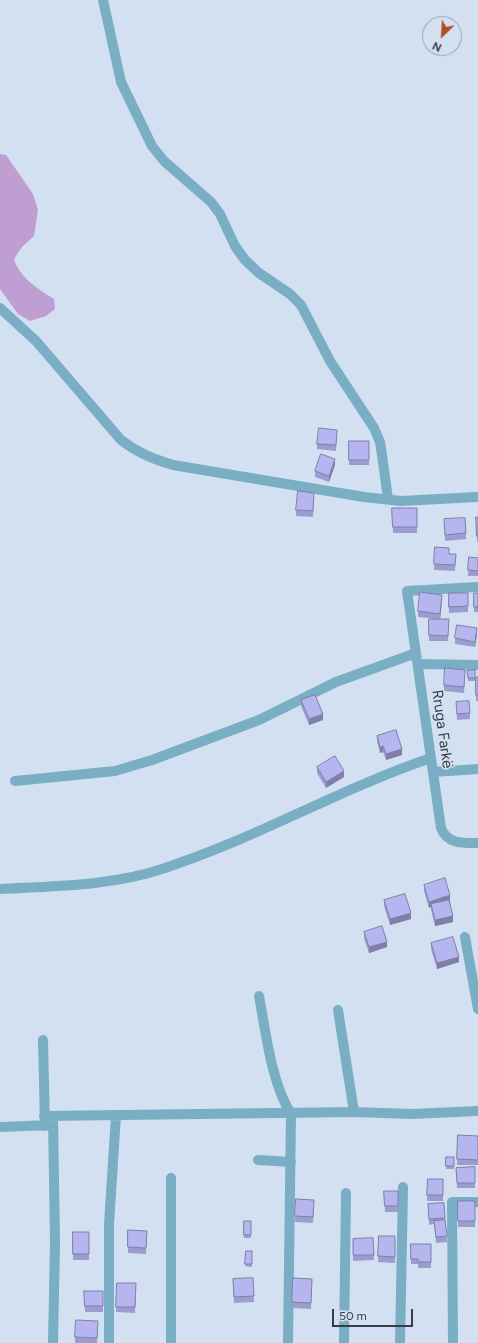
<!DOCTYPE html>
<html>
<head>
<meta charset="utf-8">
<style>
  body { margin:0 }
  #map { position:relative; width:478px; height:1343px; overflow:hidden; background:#d3e0f2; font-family:Figtree,sans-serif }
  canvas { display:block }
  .north { position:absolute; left:422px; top:16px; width:40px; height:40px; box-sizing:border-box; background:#d3e0f2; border:1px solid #959fac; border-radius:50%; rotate:205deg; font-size:11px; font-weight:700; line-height:16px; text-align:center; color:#383d44 }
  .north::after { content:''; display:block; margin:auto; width:14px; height:18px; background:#b24b24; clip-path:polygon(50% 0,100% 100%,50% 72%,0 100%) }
  .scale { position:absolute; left:332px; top:1309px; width:81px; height:18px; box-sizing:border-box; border:2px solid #383d44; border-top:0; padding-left:5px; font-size:12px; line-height:14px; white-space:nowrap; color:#383d44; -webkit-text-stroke:3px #d3e0f2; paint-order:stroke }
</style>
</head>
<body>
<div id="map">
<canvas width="478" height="1343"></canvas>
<div class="north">N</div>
<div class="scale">50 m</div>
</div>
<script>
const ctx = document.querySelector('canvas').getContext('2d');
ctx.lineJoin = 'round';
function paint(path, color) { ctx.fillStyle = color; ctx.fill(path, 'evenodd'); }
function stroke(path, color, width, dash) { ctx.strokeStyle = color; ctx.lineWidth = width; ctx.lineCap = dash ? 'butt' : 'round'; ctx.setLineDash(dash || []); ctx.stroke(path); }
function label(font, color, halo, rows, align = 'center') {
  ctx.font = font + ' Figtree,sans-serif'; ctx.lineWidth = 3; ctx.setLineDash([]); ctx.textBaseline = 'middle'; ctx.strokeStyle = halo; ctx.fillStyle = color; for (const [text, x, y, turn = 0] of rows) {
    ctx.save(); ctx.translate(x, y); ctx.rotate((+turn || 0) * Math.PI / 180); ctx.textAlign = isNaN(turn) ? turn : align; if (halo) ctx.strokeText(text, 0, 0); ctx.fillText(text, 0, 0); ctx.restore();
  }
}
paint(new Path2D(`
  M0 154 6 155 33 194 38 210 34 236 22 247 14 259C20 278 38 289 54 299L55 309 46 316 30 321 18 314 0 289Z`), '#bf9ed2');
stroke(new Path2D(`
  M103 0 121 82 152 146 164 161 211 202 220 214 235 246 245 260 259 273 290 294 301 305 330 361 374 428 380 442 382 455 388 499
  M0 308 36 341 121 440C138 453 153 459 173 465L364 497 401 501 478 497
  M478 587 407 591 441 828C447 844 463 843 478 843
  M418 664 478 665
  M433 772 478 769
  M15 781 115 771 152 760 259 720 336 682 416 653
  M0 889C53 886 111 886 162 869 255 839 339 789 431 758
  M465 937 478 1009
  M259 996C266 1033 271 1082 291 1114L288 1343
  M338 1010 354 1112
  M43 1040 45 1126
  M44 1116 354 1112 411 1114 478 1111
  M53 1116 55 1242 53 1343
  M0 1127 50 1125
  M258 1160 291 1162
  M109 1343V1224L116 1115
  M171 1343V1178
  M344 1343 346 1193
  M400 1343 403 1187
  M453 1343 452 1202H478`), '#79aec4', 10);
paint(new Path2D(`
  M337 435 336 451 317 449V444Z
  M349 441H369V465H349Z
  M335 465 329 482 315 477V471Z
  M314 499 313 517 296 516V510Z
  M392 508H417V533H393Z
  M476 517H478V542H477Z
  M444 519 466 533V539L445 541Z
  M435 547 449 554H456L455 571 434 570Z
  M469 557 478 558V576H468Z
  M449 593H468V612L449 613Z
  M474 593H478V612H474Z
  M442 601 440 619H449L448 641H429V619H438L418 617V611Z
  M477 634 475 647 455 644V638Z
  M475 670V681H468L467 671Z
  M465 676 464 693 444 691V685Z
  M476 677H478V701H476Z
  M301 700 323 720 309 725 301 706Z
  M456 702 470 713V719L457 720Z
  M377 736 402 755 386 760 383 752 380 753 377 742Z
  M317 767 344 777 326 788 317 773Z
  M424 885 450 901 453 922 435 926 431 910V907L429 908 424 891Z
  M384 900 411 919 390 925 384 906Z
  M364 932 387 947 369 953 364 938Z
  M431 943 459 962 437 969 431 949Z
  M458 1135 478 1136V1165H457Z
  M446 1157H454V1169H446Z
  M475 1167V1188H457L456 1168Z
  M428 1179H443V1201H427Z
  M384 1191H398V1212H385Z
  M458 1201H475V1227H458Z
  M444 1203 447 1242 436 1243 434 1224 429 1225 428 1204Z
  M314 1206 313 1223 295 1222V1216Z
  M244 1221H251V1238H244Z
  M128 1230 147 1231 146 1254 128 1253Z
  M73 1232H89V1260H73Z
  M379 1236H395V1263L378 1262Z
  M373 1238 374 1260 353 1261V1239Z
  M411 1244H431V1268H418V1264H411Z
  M246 1251H252V1267L245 1266Z
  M253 1278 254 1302 234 1303 233 1279Z
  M293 1278 312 1279 311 1309 292 1308Z
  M117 1283H136L135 1313 116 1312Z
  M84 1291H103V1312H85Z
  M98 1326 97 1343H75V1337Z`), '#9c9dce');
paint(new Path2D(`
  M335 459V465L329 482V476Z
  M442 595V601L440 619V614Z
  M477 628V634L475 647V642Z
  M323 714V720L309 725V719Z
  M383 746V752L380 753V747Z
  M402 749V755L386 760V754Z
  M344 771V777L326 788V782Z
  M450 895V901L432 907 431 904V907L429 908V902Z
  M411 913V919L390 925V919Z
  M453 916V922L435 926V920Z
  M387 942V947L369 953V947Z
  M459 957V962L437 969V963Z`), '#7f7fa7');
const building = new Path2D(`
  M319 428 337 430 336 445 317 444Z
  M349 441H369V460H349Z
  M321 454 335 459 329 476 315 471Z
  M298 491 314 493 313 511 296 510Z
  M392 508H417V527H393Z
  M476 517H478V536H477Z
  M465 518 466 533 445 535 444 519Z
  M435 547 449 548V554H456L455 565 434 564Z
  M469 557 478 558V571L468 570Z
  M420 592 442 595 440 614 418 611Z
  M449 593H468V606L449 607Z
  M474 593H478V607H474Z
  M429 619H449L448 636 429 635Z
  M457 625 477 628 475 642 455 638Z
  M445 668 465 670 464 687 444 685Z
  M475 670V678H468L467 671Z
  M476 677H478V695H476Z
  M315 695 323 714 309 719 301 700Z
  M469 701 470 713 457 714 456 702Z
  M396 730 402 749 386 754 383 746 380 747 377 736Z
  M335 756 344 771 326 782 317 767Z
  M445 878 450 895 429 902 424 885Z
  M405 894 411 913 390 919 384 900Z
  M449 900 453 916 435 920 431 904Z
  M382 926 387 942 369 947 364 932Z
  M453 937 459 957 437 963 431 943Z
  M458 1135 478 1136V1160L457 1159Z
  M446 1157H454V1166H446Z
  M475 1167V1183H457L456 1168Z
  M428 1179H443V1195H427Z
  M384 1191H398V1206H385Z
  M296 1199 314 1200 313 1217 295 1216Z
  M458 1201H475V1221H458Z
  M444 1203 445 1218 429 1219 428 1204Z
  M445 1220 447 1236 436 1237 434 1221Z
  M244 1221H251V1235H244Z
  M128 1230 147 1231 146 1248 128 1247Z
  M73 1232H89V1254H73Z
  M379 1236H395V1257L378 1256Z
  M373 1238 374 1255H353V1239Z
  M411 1244H431V1262H418V1259H411Z
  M246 1251H252V1264H245Z
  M253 1278 254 1296 234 1297 233 1279Z
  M293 1278 312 1279 311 1303 292 1302Z
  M117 1283H136L135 1307H116Z
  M84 1291H103V1306H85Z
  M76 1320 98 1321 97 1338 75 1337Z`);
paint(building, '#b5b6ef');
stroke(building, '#7f7fa7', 1);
label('15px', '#383d44', '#d3e0f2', [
  ["Rruga Farkë",442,729,82]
]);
</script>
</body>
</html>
